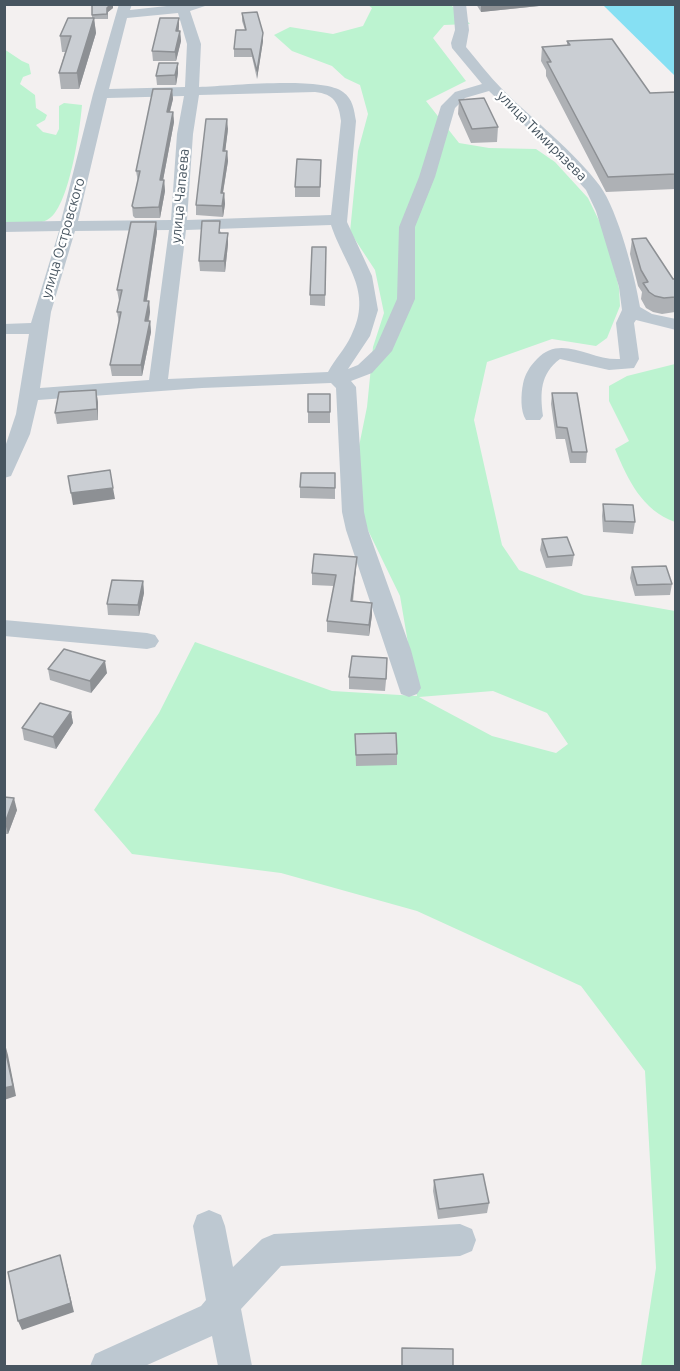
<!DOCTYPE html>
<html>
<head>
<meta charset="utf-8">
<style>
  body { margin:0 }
  #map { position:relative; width:680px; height:1371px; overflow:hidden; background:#f3f0f0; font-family:Ubuntu,sans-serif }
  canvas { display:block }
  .frame { position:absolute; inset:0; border:6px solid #475560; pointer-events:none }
</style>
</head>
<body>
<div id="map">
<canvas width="680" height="1371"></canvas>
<div class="frame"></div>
</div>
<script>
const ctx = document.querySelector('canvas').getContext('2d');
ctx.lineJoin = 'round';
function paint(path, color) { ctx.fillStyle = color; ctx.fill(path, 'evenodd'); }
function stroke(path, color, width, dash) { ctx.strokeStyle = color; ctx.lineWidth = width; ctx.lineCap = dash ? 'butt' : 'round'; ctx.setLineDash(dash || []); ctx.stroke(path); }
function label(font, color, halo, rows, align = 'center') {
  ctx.font = font + ' Ubuntu,sans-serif'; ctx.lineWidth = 4.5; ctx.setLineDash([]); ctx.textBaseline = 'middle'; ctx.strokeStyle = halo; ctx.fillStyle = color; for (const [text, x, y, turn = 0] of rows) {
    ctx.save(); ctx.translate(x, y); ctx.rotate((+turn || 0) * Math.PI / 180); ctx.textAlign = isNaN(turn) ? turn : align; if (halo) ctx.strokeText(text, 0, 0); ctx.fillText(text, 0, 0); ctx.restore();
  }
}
paint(new Path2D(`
  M368 5H451L470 24 444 25 433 38 466 81 426 101 459 143 489 148 536 149 555 162 588 198 606 235 619 288 620 306 607 338 596 346 552 339 487 362 474 420 502 545 519 570 584 595 675 611V1366H641L656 1268 645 1071 581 986 417 911 281 873 132 854 94 810 159 713 195 642 332 691 417 696 400 596 364 522 357 456 367 407 373 347 384 313 375 270 350 232 358 151 368 114 360 85 345 78 332 66 292 51 274 35 290 27 333 34 363 26 372 8ZM493 691 547 713 568 744 556 753 492 736 419 697Z
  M4 49 22 61 29 64 31 74 23 77 20 84 35 95 36 108 47 115 45 120 36 125 43 132 56 135 59 129V106L64 103 82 105C80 129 69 210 47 220 35 226 17 224 5 224Z
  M675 364H676L675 522C642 510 628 480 615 449L629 441 609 401V386L627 376Z`), '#bcf3d0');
paint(new Path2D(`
  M603 5H675V76Z`), '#86e0f3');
paint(new Path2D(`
  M119 4H132L130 10 185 4H211L190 11 201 44 199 87C228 86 323 76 343 92 353 99 354 110 356 121L347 222 372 276 378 310 370 336 348 369 358 365 375 349 397 299 399 227 419 177 441 106 455 92 482 84 452 48 451 43 455 30 453 4H466L469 30 466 47C478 61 489 76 502 89 533 120 574 151 600 186 618 211 635 276 640 307L652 314 676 319V330L636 320 634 323 639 359 634 368 609 370 560 359C540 374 540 393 543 416L540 420H526C520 411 521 394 523 384 525 374 530 366 537 359 561 333 591 361 620 359L616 323 622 310 619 287 596 211 586 190 542 142 489 91 465 98 455 108 435 177 415 227V299L392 351 372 373 351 381 356 387 364 512 368 530 411 650 421 688 417 694 409 697 401 694 346 530 342 512 336 388 331 383 202 388 38 400 30 434 11 476 4 478V450L16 414 29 334H4V324L31 323 59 231 4 232V222L61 221 93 94ZM178 13 187 44 185 87 109 89 127 18ZM315 92C334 94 339 103 341 121L331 215 187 220 193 134 199 95ZM184 96 177 134 171 220 78 221 107 98ZM331 225C344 265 374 291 351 336 345 349 335 359 328 372L168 379 186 230ZM169 230 149 380 40 388 51 312 75 231Z
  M4 620 147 633 155 635 159 641 155 647 147 649 4 636Z
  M209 1210 221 1215 225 1226 233 1267 262 1239 274 1234 460 1224 472 1229 476 1240 472 1251 460 1256 281 1266 241 1309 252 1366H218L212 1336 145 1366H90L95 1354 201 1306 206 1300 193 1226 197 1215Z`), '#bdc8d1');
paint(new Path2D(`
  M92 4H113V8L108 12V19H94L96 33 79 89H61L59 73 65 52H62L60 36 92 18Z
  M476 4H539V6L481 12Z
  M242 13 263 41 257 79 252 57H234V49L245 30 242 21Z
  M179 27V31H180L181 41 176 61H153L152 51Z
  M567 41 650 93 675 92V189L606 192 546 76V70L541 61 542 47 567 45Z
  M178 63V73L176 85H157L156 76Z
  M172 89 173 99 170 112H173L174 122 163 180H164L165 191 160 218H135L133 216 132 206 138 182 136 171Z
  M459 100 498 127 497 142 471 143 458 114Z
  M228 129 225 151H227L228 161 223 193H224L225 204 223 217 196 215V205Z
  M321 160 320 197H295V187Z
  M156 222 157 232 147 301H149L150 312 149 321H150L151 332 142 376H112L110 365 119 323 117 312 120 301H119L117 290Z
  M221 231V233L228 244 225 272 200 271 199 261Z
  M632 239 673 279H675V312L662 314 653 312 646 308 641 299 642 292 638 286 630 254Z
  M326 247 325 306 310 305V295Z
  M552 393 587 452 586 463H570L565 439H556L551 404Z
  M308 394H330V423H308Z
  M98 402V420L57 424 55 413Z
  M335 473V499L300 498V487Z
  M603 504 635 522 633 534 603 532 602 516Z
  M542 539 574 555 572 566 546 568 540 550Z
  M632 567 672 584 670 595 635 596 630 578Z
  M356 568 353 602 372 615 369 636 327 632V621L334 586 312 585V573Z
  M143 581 144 593 139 616 108 615 107 604Z
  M48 669 107 673 91 693 50 680Z
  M387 670 385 691 349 689V677Z
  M71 712 73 723 56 749 24 740 22 728Z
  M355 734 397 754V765L356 766Z
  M4 797 17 810 8 834H4Z
  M434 1180 489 1203 487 1213 438 1219 433 1191Z`), '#aeb1b5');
paint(new Path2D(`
  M111 4H113V8L108 12V19L107 8Z
  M481 4H539V6L481 12Z
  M94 18 96 33 79 89 77 73Z
  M179 18V27L176 41V31Z
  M180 31 181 41 176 61 175 52Z
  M263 33V41L257 79V71Z
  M178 63V73L176 85 175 75Z
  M172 89 173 99 167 122V112Z
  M173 112 174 122 161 191 160 180Z
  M227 119 228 129 224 161 223 151Z
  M227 151 228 161 221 204V193Z
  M164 180 165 191 160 218 159 207Z
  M224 193 225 204 223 217 222 206Z
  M156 222 157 232 145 312 144 301Z
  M228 233V244L225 272 224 261Z
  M149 301 150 312 146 332 145 321Z
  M150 321 151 332 142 376 141 365Z
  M96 390 98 402V420L97 409Z
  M113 488 115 499 73 505 71 493Z
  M357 557 356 568 351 613V601Z
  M143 581 144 593 139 616 138 605Z
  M372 603V615L369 636V625Z
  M105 661 107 673 91 693 90 681Z
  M71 712 73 723 56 749 53 737Z
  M14 798 17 810 8 834 5 823Z
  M5 1044 8 1055 16 1096 4 1100Z
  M60 1255 74 1312 22 1330 18 1321Z`), '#8d9094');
const building = new Path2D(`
  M92 4H111L107 8V14L92 15Z
  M257 12 263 33 257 71 251 49H234L236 30H246L242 13Z
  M68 18H94L77 73H59L71 36H60Z
  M160 18H179L176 31H180L175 52 152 51Z
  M612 39 650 93 675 92V174L608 177 547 62H551L542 47 570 45 567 41Z
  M159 63H178L175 75 156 76Z
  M153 89H172L167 112H173L160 180H164L159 207 134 208 132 206 140 171H136Z
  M484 98 498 127 472 129 459 100Z
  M206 119H227L223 151H227L221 193H224L222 206 196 205Z
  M297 159 321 160 320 187H295Z
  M202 221H220L219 233H228L224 261H199Z
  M131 222H156L144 301H149L145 321H150L141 365H110L121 312H117L122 290H117Z
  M646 238 673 279H675V297L664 298 655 296 649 292 643 283 648 282 641 270 632 239Z
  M312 247H326L325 295H310Z
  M96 390 97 409 55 413 59 392Z
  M552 393H577L587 452H572L567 428 557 427Z
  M308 394H330V412H308Z
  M110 470 113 488 71 493 68 476Z
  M301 473H335V488L300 487Z
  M603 504 633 505 635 522 605 521Z
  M567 537 574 555 548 557 542 539Z
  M314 554 357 557 351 601 372 603 369 625 327 621 336 575 312 573Z
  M666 566 672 584 637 585 632 567Z
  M112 580 143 581 138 605 107 604Z
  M64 649 105 661 90 681 48 669Z
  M352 656 387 658 386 679 349 677Z
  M40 703 71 712 53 737 22 728Z
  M396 733 397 754 356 755 355 734Z
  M4 797 14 798 5 823H4Z
  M4 1044 13 1086 4 1088Z
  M483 1174 489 1203 439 1209 434 1180Z
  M60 1255 71 1303 18 1321 8 1272Z
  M402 1348 453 1349V1366H402Z`);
paint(building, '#caced3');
stroke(building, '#8d9094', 1.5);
label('14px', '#475560', '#fff', [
  ["улица Тимирязева",542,136,45],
  ["улица Чапаева",180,196,-85],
  ["улица Островского",63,238,-74]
]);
</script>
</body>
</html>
